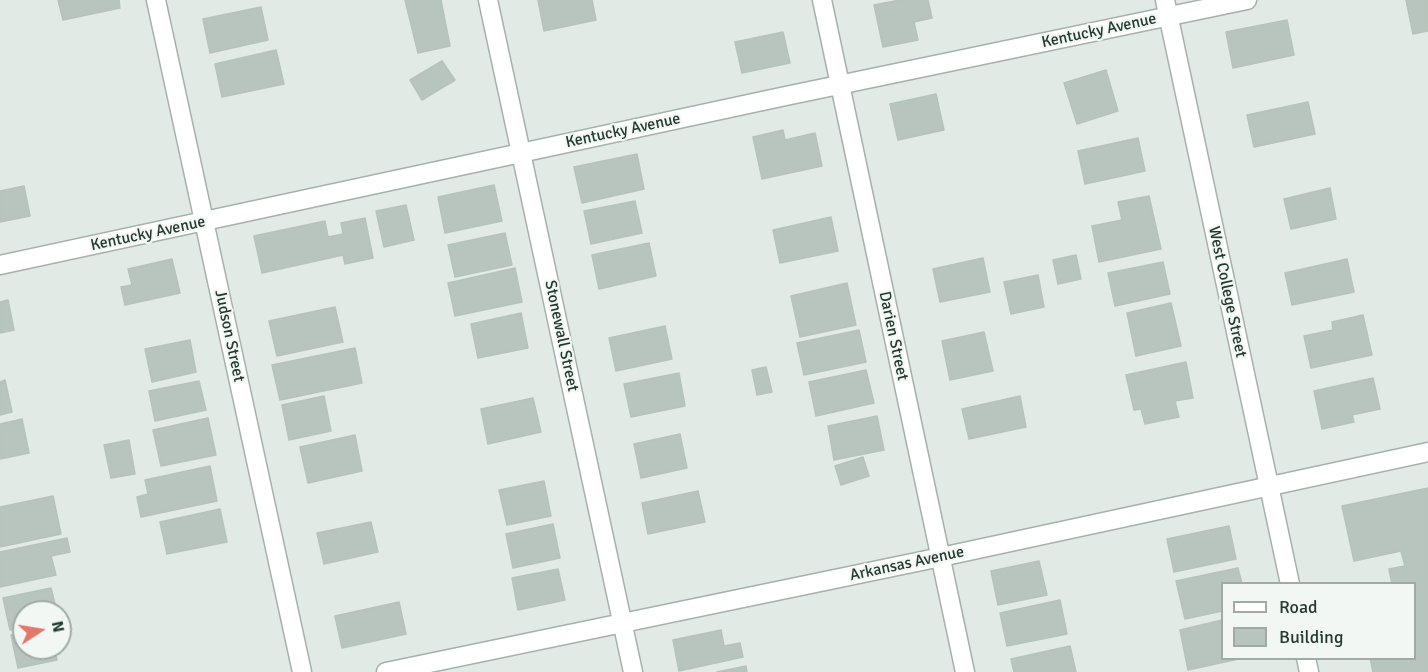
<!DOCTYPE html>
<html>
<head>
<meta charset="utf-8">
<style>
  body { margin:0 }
  #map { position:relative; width:1428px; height:672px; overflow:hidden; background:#e2eae6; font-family:Signika,sans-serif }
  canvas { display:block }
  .legend { position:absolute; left:1221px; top:582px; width:195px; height:78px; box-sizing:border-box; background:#f2f7f4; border:2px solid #a0aba6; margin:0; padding:8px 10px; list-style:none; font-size:18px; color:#243931 }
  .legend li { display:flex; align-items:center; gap:12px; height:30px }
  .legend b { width:30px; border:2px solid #a0aba6 }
  .north { position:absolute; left:12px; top:600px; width:60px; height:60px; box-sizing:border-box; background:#f2f7f4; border:2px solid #a0aba6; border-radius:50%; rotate:78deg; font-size:16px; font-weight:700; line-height:24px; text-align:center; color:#243931 }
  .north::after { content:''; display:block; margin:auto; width:21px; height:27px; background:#e17869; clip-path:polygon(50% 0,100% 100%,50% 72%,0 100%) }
</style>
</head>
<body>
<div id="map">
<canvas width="1428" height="672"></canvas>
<ul class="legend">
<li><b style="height:8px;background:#fff"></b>Road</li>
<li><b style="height:16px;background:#b8c5be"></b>Building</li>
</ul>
<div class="north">N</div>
</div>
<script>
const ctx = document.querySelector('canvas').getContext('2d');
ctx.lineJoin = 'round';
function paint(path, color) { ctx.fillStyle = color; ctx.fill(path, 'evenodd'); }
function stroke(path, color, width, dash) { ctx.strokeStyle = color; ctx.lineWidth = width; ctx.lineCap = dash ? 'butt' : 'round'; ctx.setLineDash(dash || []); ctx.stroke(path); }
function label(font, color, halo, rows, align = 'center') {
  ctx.font = font + ' Signika,sans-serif'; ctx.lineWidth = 4.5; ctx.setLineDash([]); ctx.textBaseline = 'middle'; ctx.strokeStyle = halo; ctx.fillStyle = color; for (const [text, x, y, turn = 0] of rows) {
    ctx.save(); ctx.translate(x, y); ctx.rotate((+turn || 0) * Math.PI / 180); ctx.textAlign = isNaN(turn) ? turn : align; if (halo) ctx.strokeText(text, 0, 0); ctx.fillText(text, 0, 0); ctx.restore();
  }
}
const building = new Path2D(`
  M58 0H119L120 8 63 20Z
  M405 0H441L450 46 418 53Z
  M538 0H592L596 20 544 31Z
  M900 0H928L932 18 914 22 918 40 883 47 874 5Z
  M1406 0H1428V31L1413 34Z
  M261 7 268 40 210 53 203 19Z
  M1287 20 1294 55 1233 68 1226 32Z
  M783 32 790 63 742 73 735 42Z
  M276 50 284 84 222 97 215 64Z
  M442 61 455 80 422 100 410 80Z
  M1106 70 1118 111 1077 124 1064 83Z
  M936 94 944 130 898 140 890 104Z
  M1308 102 1315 134 1254 147 1247 115Z
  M783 130 785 140 815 133 822 166 762 179 753 137Z
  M1138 138 1145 171 1085 184 1078 151Z
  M637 154 644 189 582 203 574 167Z
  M494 185 502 221 445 233 438 197Z
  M24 186 30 216 0 222V191Z
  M1330 188 1336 219 1291 229 1284 199Z
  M1149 196 1161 249 1099 262 1092 226 1122 220 1118 202Z
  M635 201 642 233 591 244 584 211Z
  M406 205 414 240 384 247 376 211Z
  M831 217 838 251 780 263 773 230Z
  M365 218 373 258 345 264 343 255 262 273 254 236 325 221 328 237 343 234 341 223Z
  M505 233 512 265 455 277 448 245Z
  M649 243 656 276 599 289 592 255Z
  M1076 255 1081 279 1058 284 1053 260Z
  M983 258 990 292 940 302 933 269Z
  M172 259 180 293 125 305 121 287 132 285 128 269Z
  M1347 259 1354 292 1292 305 1285 273Z
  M1163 262 1170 294 1115 306 1108 273Z
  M515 268 522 302 455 316 448 283Z
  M1038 275 1044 307 1011 314 1004 282Z
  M847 283 856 325 800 337 791 296Z
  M8 300 14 330 0 333V302Z
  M1171 303 1181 346 1136 356 1127 313Z
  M335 307 343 342 277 356 269 321Z
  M521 313 528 348 478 358 471 324Z
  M1363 315 1372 355 1311 368 1304 336 1333 330 1332 322Z
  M665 326 672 359 616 371 609 338Z
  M859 330 866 362 804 375 797 343Z
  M984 332 993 371 950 380 942 341Z
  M190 340 196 372 152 382 145 349Z
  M355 348 362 383 280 400 272 365Z
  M1186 362 1193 398 1175 401 1179 417 1145 424 1141 409 1134 410 1126 375Z
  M766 367 772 392 757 395 752 370Z
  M866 370 874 403 816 416 809 382Z
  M679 373 685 406 631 417 624 384Z
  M1373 378 1380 409 1352 415 1354 422 1322 429 1314 391Z
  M5 380 12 412 0 415V382Z
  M199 381 206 410 155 421 149 391Z
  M324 396 331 431 289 440 282 405Z
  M1020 396 1026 427 969 439 962 409Z
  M533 398 541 432 488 444 481 409Z
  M877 416 884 450 834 460 828 426Z
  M208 418 216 455 161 466 153 430Z
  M22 419 29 453 0 459V424Z
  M680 434 687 468 641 478 634 444Z
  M355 435 362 471 308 483 300 447Z
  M129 440 135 474 111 478 104 445Z
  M863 457 869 476 841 485 835 466Z
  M210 466 217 501 141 517 137 497 148 494 145 480Z
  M544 481 551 516 507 525 499 490Z
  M1428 488V672H1373L1370 658H1414V584H1392L1389 569 1405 566 1401 551 1354 561 1342 506Z
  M698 491 705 522 648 534 642 503Z
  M53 496 61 534 0 547V507Z
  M220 509 227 542 167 554 160 522Z
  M371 522 378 552 324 564 317 533Z
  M553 524 560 558 513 568 506 534Z
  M1229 526 1236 559 1174 572 1167 539Z
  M67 538 70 552 51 556 56 575 0 587V552Z
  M1039 561 1047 595 998 605 991 571Z
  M1238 568 1242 584H1222V611L1185 619 1176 581Z
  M558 569 565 600 518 610 512 578Z
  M51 588 57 612H24V627L10 630 3 598Z
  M1060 600 1067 634 1007 646 1000 613Z
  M399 602 406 634 342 648 335 616Z
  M1222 620V658H1243L1188 670 1180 630Z
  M721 630 724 646 740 643 743 657 679 671 673 640Z
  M24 633V648H54L57 660 18 668 11 635Z
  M1070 646 1076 672H1014L1011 659Z
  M746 666 747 672H717Z`);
paint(building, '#b8c5be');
stroke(building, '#b5c3bc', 1.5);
const minor = new Path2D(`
  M156 0 302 672
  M488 0 633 672
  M822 0 965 672
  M1165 0 1290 584
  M0 265 781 97 1247 0
  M1306 658 1309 672
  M386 672 941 557 1428 452`);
stroke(minor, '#a5b1ac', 21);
stroke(minor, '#fff', 18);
label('16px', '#243931', '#f2f7f4', [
  ["Kentucky Avenue",1099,31,-12],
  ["Kentucky Avenue",623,131,-12],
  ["Kentucky Avenue",148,234,-12],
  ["West College Street",1227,292,78],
  ["Judson Street",229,336,78],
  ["Stonewall Street",561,336,78],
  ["Darien Street",893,336,78],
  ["Arkansas Avenue",907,564,-12]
]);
</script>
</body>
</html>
